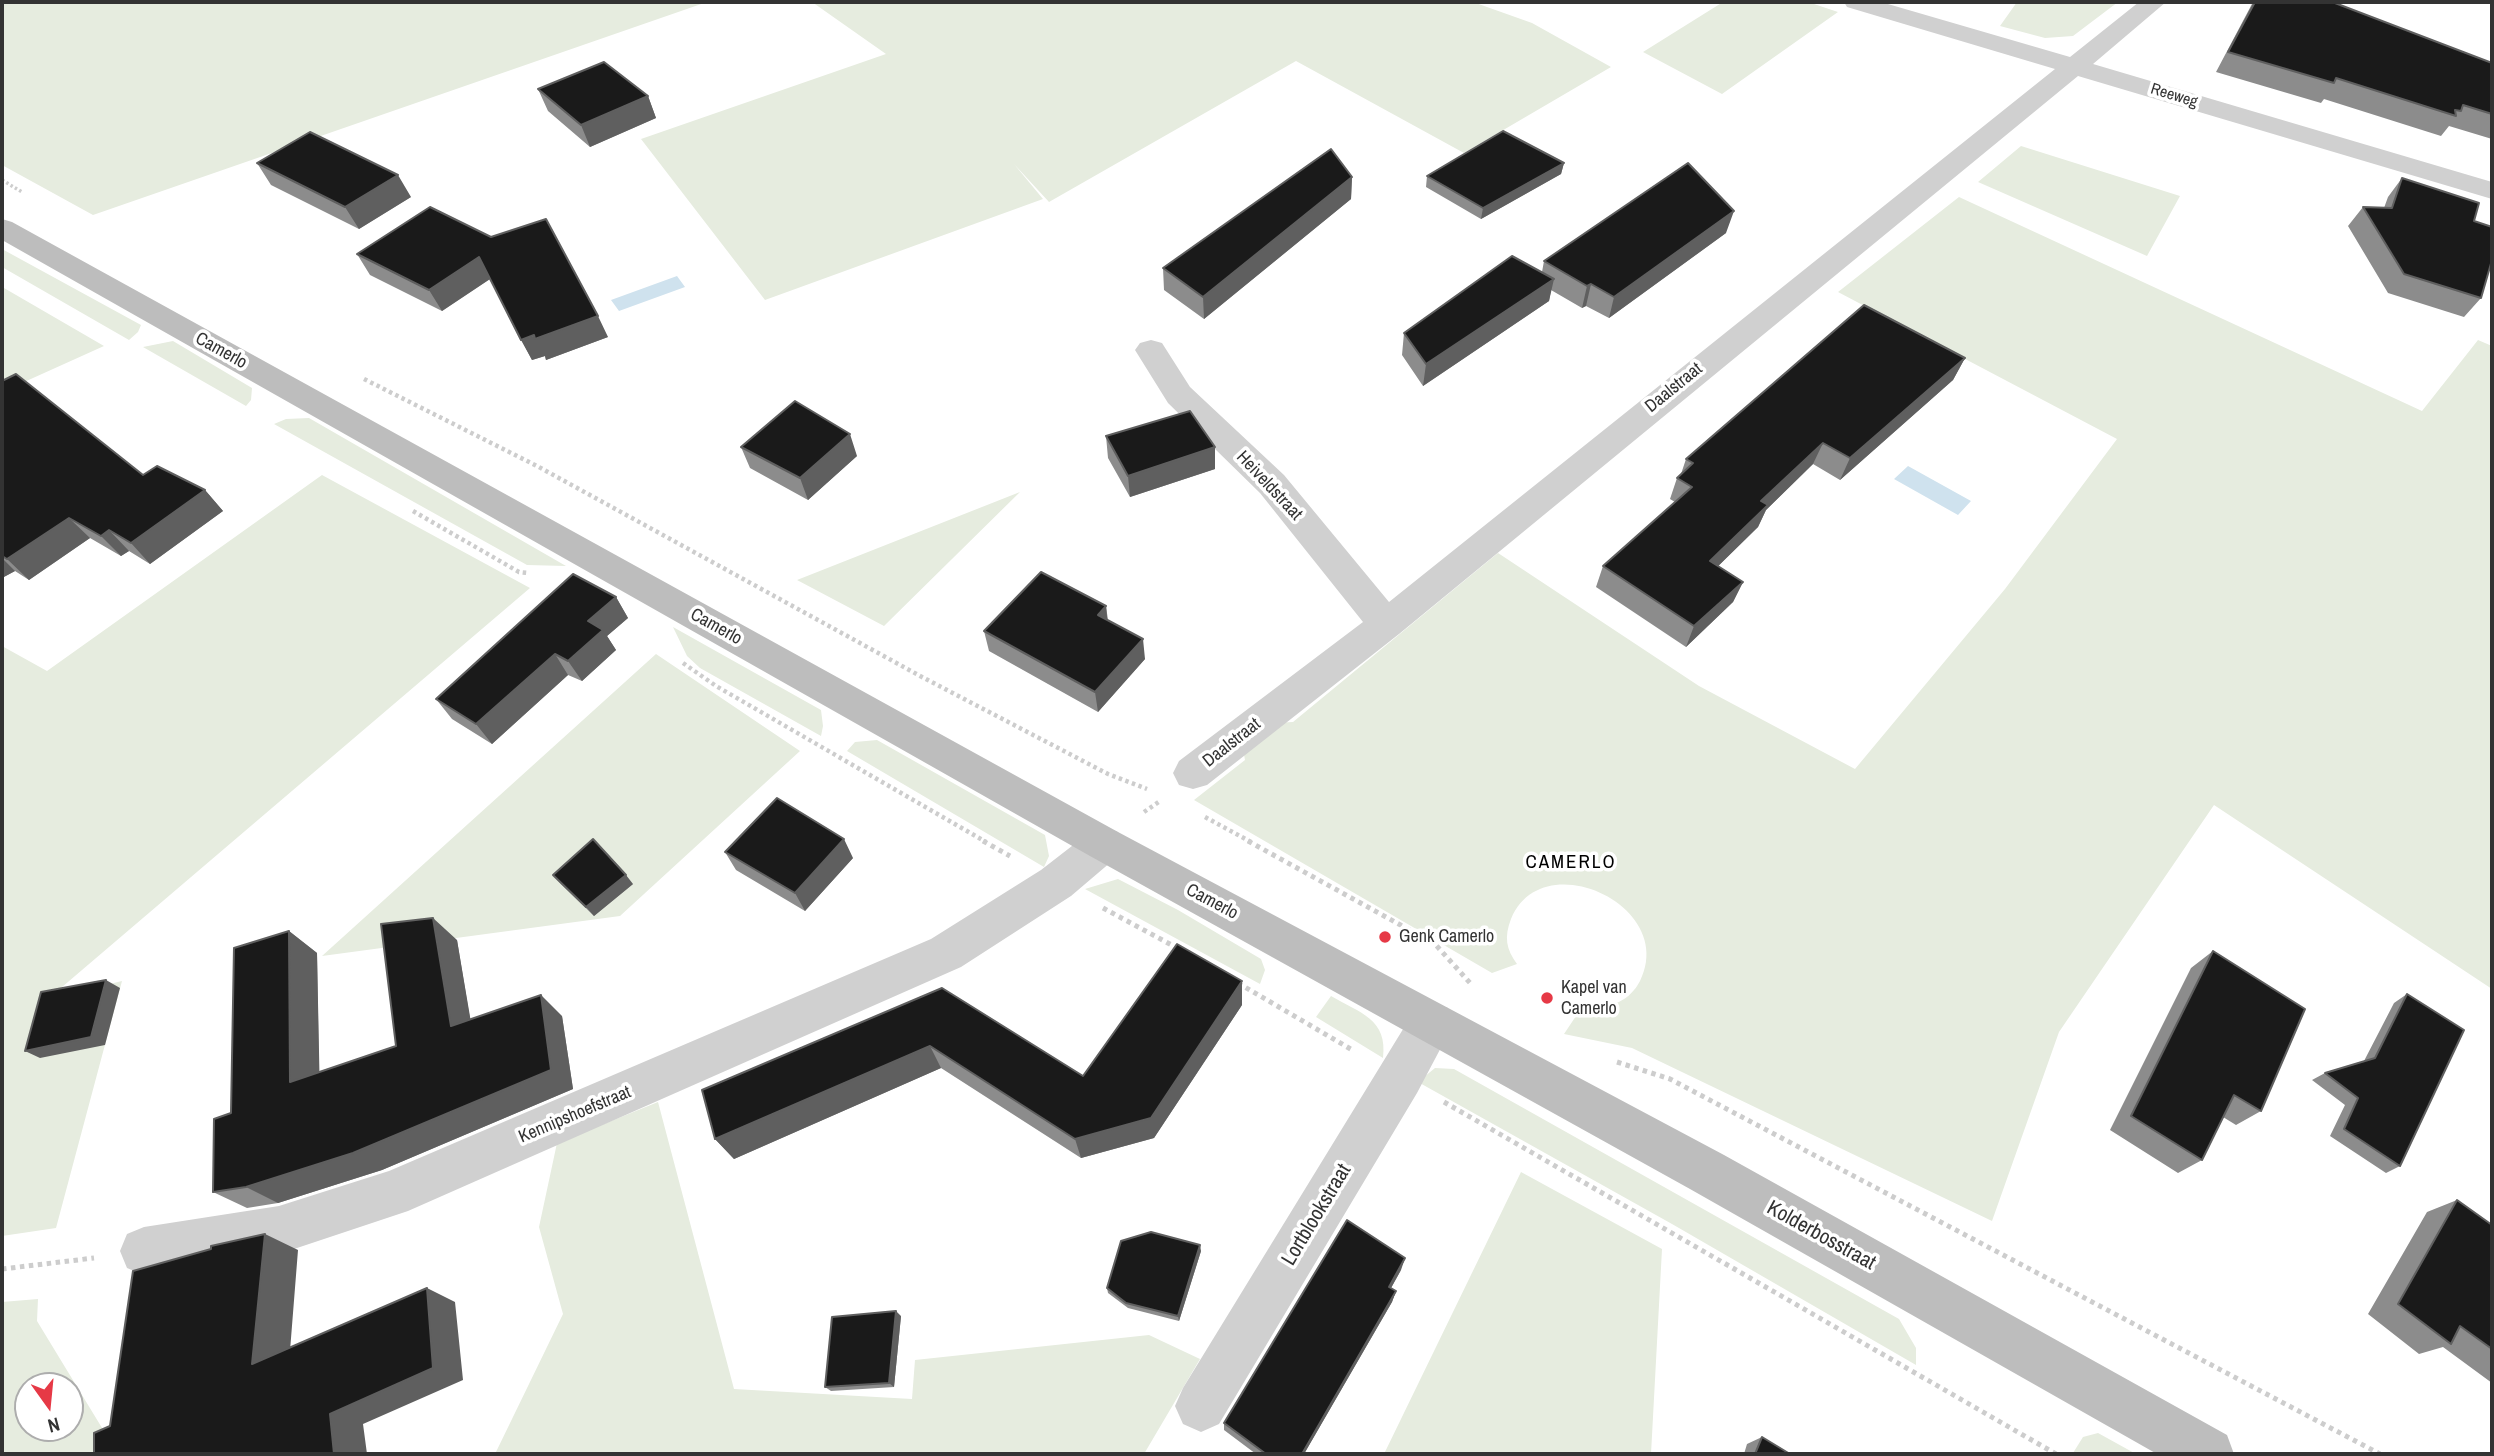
<!DOCTYPE html>
<html>
<head>
<meta charset="utf-8">
<style>
  body { margin:0 }
  #map { position:relative; width:2494px; height:1456px; overflow:hidden; background:#fff; font-family:"Archivo Narrow",sans-serif }
  canvas { display:block }
  .frame { position:absolute; inset:0; border:4px solid #333; pointer-events:none }
  .north { position:absolute; left:14px; top:1372px; width:70px; height:70px; box-sizing:border-box; background:#fff; border:2px solid #adadad; border-radius:50%; rotate:165deg; font-size:19px; font-weight:700; line-height:28px; text-align:center; color:#333 }
  .north::after { content:''; display:block; margin:auto; width:24px; height:32px; background:#e63946; clip-path:polygon(50% 0,100% 100%,50% 72%,0 100%) }
</style>
</head>
<body>
<div id="map">
<canvas width="2494" height="1456"></canvas>
<div class="frame"></div>
<div class="north">N</div>
</div>
<script>
const ctx = document.querySelector('canvas').getContext('2d');
ctx.lineJoin = 'round';
function paint(path, color) { ctx.fillStyle = color; ctx.fill(path, 'evenodd'); }
function stroke(path, color, width, dash) { ctx.strokeStyle = color; ctx.lineWidth = width; ctx.lineCap = dash ? 'butt' : 'round'; ctx.setLineDash(dash || []); ctx.stroke(path); }
function label(font, color, halo, rows, align = 'center') {
  ctx.font = font + ' "Archivo Narrow",sans-serif'; ctx.lineWidth = 7; ctx.setLineDash([]); ctx.textBaseline = 'middle'; ctx.strokeStyle = halo; ctx.fillStyle = color; for (const [text, x, y, turn = 0] of rows) {
    ctx.save(); ctx.translate(x, y); ctx.rotate((+turn || 0) * Math.PI / 180); ctx.textAlign = isNaN(turn) ? turn : align; if (halo) ctx.strokeText(text, 0, 0); ctx.fillText(text, 0, 0); ctx.restore();
  }
}
paint(new Path2D(`
  M2 2H707L93 215 2 165Z
  M812 2H1473L1532 23 1611 67 1464 153 1296 61 1049 202 1014 164 1043 199 765 300 641 139 886 54Z
  M1723 2H1808L1838 12 1722 94 1643 52Z
  M2017 2H2118L2073 36 2045 38 2000 26Z
  M2021 146 2180 196 2147 256 1978 182Z
  M1959 197 2422 411 2478 340 2492 346V989L2214 805 2059 1032 1992 1221 1632 1048 1564 1034 1582 1007C1606 1009 1628 1004 1640 981 1678 906 1542 843 1511 919 1504 937 1506 949 1517 964L1492 973 1194 800 1245 760 1243 749 1273 723 1293 722 1498 553 1699 686 1855 769 2005 589 2117 439 1838 292Z
  M2 249 141 325 138 332 129 340 2 267Z
  M2 287 4 288 104 346 2 392Z
  M173 341 252 388 251 400 246 406 143 347Z
  M309 418 566 566 527 565 274 424 286 419Z
  M322 475 530 588 48 999 122 981 56 1228 2 1236V646L47 671Z
  M1020 492 884 626 797 580Z
  M673 627 821 710 823 726 821 736 700 668 687 656Z
  M656 654 800 751 620 916 322 956Z
  M877 740 1045 835 1049 856 1044 867 847 751 855 742Z
  M1118 879 1178 910 1261 959 1265 970 1260 984 1085 889Z
  M1331 996C1360 1013 1388 1019 1383 1058L1316 1017Z
  M1435 1068 1454 1069 1899 1319 1916 1348V1365L1672 1224 1418 1082Z
  M658 1102 734 1389 912 1399 915 1360 1149 1335 1200 1359 1144 1454H495L563 1314 539 1227 557 1143Z
  M1521 1172 1662 1249 1651 1454H1384Z
  M38 1299 37 1321 113 1446 110 1454H2V1302ZM28 1386H70V1428H28Z
  M2098 1433 2136 1454 2073 1453 2083 1437Z`), '#e6ecdf');
paint(new Path2D(`
  M677 276 685 287 619 311 611 300Z
  M1908 466 1971 501 1958 515 1894 479Z`), '#cfe2ee');
stroke(new Path2D(`
  M2 180 22 192`), '#cdcdcd', 3.5, [2.5, 2.5]);
stroke(new Path2D(`
  M364 379 537 466 922 677 1108 774 1147 789
  M413 511 519 572 528 573
  M683 663 716 686 986 842
  M1144 812 1160 801
  M1205 817 1251 842`), '#cdcdcd', 4.5, [3.5, 3.5]);
stroke(new Path2D(`
  M983 841 1010 856
  M1248 841 1435 944 1471 984
  M1103 908 1179 949
  M1238 983 1354 1051
  M1617 1062 1670 1079 2380 1454
  M1444 1102 2056 1454
  M2 1269 94 1258`), '#cdcdcd', 5, [4.5, 4.5]);
paint(new Path2D(`
  M1844 2H1881L2070 57 2139 2H2166L2093 64 2492 182V199L2078 76 1399 634 1207 785 1193 789 1179 785 1173 773 1179 761 1363 622 1260 493 1168 403 1135 350 1140 343 1151 340 1162 343 1190 387 1284 475 1389 602 2055 69 1847 7Z
  M1104 826 1118 832 1124 844 1118 856 1071 896 961 967 408 1211 279 1254 144 1275 127 1268 120 1251 127 1234 144 1227 279 1206 389 1171 931 939 1041 870 1090 832Z
  M1432 1002 1448 1008 1454 1023 1417 1093 1219 1424 1201 1432 1183 1424 1175 1406 1183 1388 1416 1008Z`), '#d0d0d0');
paint(new Path2D(`
  M2 219 12 222 1118 832 1724 1155 2227 1435 2234 1454H2157L1690 1189 1090 856 2 240Z`), '#bdbdbd');
paint(new Path2D(`
  M2253 2H2344L2340 5 2492 63V139L2449 126 2441 136 2324 99 2321 103 2216 72Z
  M538 89 648 96 656 118 590 147 548 111Z
  M257 163 411 197 359 229 271 185Z
  M1564 163 1561 174 1481 219 1426 187 1427 176Z
  M1352 177 1351 199 1204 319 1164 290 1163 268Z
  M2402 178 2474 221 2481 298 2464 317 2388 293 2348 226 2363 207 2384 208 2388 197Z
  M430 207 608 337 546 360 545 356 532 360 490 279 442 311 370 275 357 254Z
  M1726 233 1609 318 1586 306 1582 308 1551 290 1549 301 1423 386 1402 355 1404 333 1542 272 1544 261Z
  M1965 358 1953 380 1840 480 1813 464 1766 510 1758 527 1718 566 1743 582 1733 602 1686 647 1596 587 1603 566 1675 502 1670 499 1677 478 1681 474 1686 459Z
  M2 381 143 475 205 490 223 511 150 564 129 551 121 556 90 538 29 580 15 571 2 578Z
  M1106 436 1215 447V469L1130 497 1108 458Z
  M741 447 857 456 808 500 750 468Z
  M616 597 628 618 607 636 616 650 582 681 568 675 492 744 452 719 436 699Z
  M1106 606 1108 620 1145 659 1098 712 989 651 984 631Z
  M725 852 853 858 805 911 736 870Z
  M553 875 633 884 594 916 561 884Z
  M289 931 317 953 319 1072 396 1046 457 940 470 1019 562 1016 573 1089 382 1170 278 1203 247 1208 213 1192 231 1113Z
  M2213 951 2261 1111 2236 1125 2223 1117 2202 1160 2178 1173 2110 1130 2191 968Z
  M942 988 1083 1076 1242 1005 1154 1138 1081 1158 941 1068 734 1159 715 1139Z
  M2407 994 2400 1166 2386 1173 2330 1136 2345 1105 2312 1080 2325 1073 2364 1061 2394 1003Z
  M2457 1200 2492 1225V1383L2443 1347 2419 1354 2368 1314 2427 1212Z
  M1201 1251 1179 1321 1128 1308 1108 1293 1107 1288Z
  M1401 1270 1391 1288 1396 1291 1392 1302 1304 1454H1256L1224 1430V1423Z
  M901 1316 894 1387 831 1391 825 1387Z
  M1762 1437 1790 1454H1744L1747 1444Z`), '#8c8c8c');
paint(new Path2D(`
  M648 96 656 118 590 147 581 125Z
  M1564 163 1561 174 1481 219 1483 208Z
  M398 175 411 197 359 229 345 207Z
  M1352 177 1351 199 1204 319 1203 297Z
  M1734 211 1726 233 1609 318 1614 297Z
  M479 257 490 279 442 311 429 290Z
  M1554 279 1549 301 1423 386 1426 364Z
  M1591 284 1586 306 1582 308 1587 286Z
  M598 316 608 337 546 360 545 356 532 360 521 340Z
  M1965 358 1953 380 1840 480 1850 458Z
  M850 434 857 456 808 500 800 478Z
  M1823 443 1813 464 1766 510 1758 527 1702 582 1710 561 1761 501Z
  M1215 447V469L1130 497 1128 476Z
  M205 490 223 511 150 564 131 543Z
  M69 518 90 538 29 580 7 559Z
  M109 530 129 551 121 556 101 536Z
  M2 558 15 571 2 578Z
  M1743 582 1733 602 1686 647 1694 626Z
  M616 597 628 618 607 636 616 650 582 681 568 661 588 621Z
  M1106 606 1108 627 1098 615Z
  M1143 639 1145 659 1098 712 1095 692Z
  M555 654 568 675 492 744 476 724Z
  M844 839 853 858 805 911 795 893Z
  M626 875 633 884 594 916 586 907Z
  M433 918 457 940 475 1046 451 1026Z
  M289 931 317 953 320 1101 290 1082Z
  M106 980 120 988 105 1045 40 1058 25 1051Z
  M1242 981V1005L1154 1138 1081 1158 1075 1139Z
  M541 995 562 1016 573 1089 382 1170 278 1203 246 1187Z
  M930 1046 941 1068 734 1159 715 1139Z
  M265 1234 298 1250 288 1376 252 1364Z
  M1200 1245 1201 1251 1179 1321 1178 1316Z
  M1405 1258 1401 1270 1386 1297 1389 1287Z
  M427 1288 455 1302 463 1380 363 1424 367 1454H334L330 1414Z
  M1396 1291 1392 1302 1304 1454H1302Z
  M896 1311 901 1316 894 1387 889 1383Z`), '#5f5f5f');
const building = new Path2D(`
  M2255 2H2337L2335 3 2492 63V114L2463 105 2461 111 2455 110 2456 116 2336 78 2334 83 2228 52Z
  M604 62 648 96 581 125 538 89Z
  M1503 131 1564 163 1483 208 1427 176Z
  M310 132 398 175 345 207 257 163Z
  M1331 149 1352 177 1203 297 1163 268Z
  M1688 163 1734 211 1614 297 1591 284 1587 286 1544 261Z
  M2402 178 2479 203 2474 221 2492 227V260L2481 298 2404 274 2363 207 2392 208Z
  M430 207 491 237 546 219 598 316 535 339 534 335 521 340 479 257 429 290 357 254Z
  M1512 256 1554 279 1426 364 1404 333Z
  M1864 305 1965 358 1850 458 1823 443 1761 501 1768 505 1710 561 1743 582 1694 626 1603 566 1692 487 1677 478 1693 463 1686 459Z
  M16 374 143 475 157 466 205 490 131 543 109 530 101 536 69 518 7 559 2 556V381Z
  M795 401 850 434 800 478 741 447Z
  M1190 411 1215 447 1128 476 1106 436Z
  M1041 572 1106 606 1098 615 1143 639 1095 692 984 631Z
  M573 574 616 597 588 621 603 630 568 661 555 654 476 724 436 699Z
  M777 798 844 839 795 893 725 852Z
  M593 839 626 875 586 907 553 875Z
  M433 918 451 1026 541 995 551 1070 353 1153 246 1187 213 1192 214 1119 231 1113 234 948 289 931 290 1082 396 1046 381 924Z
  M1177 944 1242 981 1151 1118 1075 1139 930 1046 715 1139 702 1090 942 988 1083 1076Z
  M2213 951 2305 1009 2261 1111 2234 1095 2202 1160 2131 1116Z
  M106 980 91 1037 25 1051 41 992Z
  M2407 994 2464 1030 2400 1166 2344 1129 2358 1098 2325 1073 2375 1058Z
  M2457 1200 2492 1225V1349L2460 1326 2451 1344 2398 1304Z
  M1347 1220 1405 1258 1389 1287 1396 1291 1302 1454H1266L1224 1423Z
  M1151 1232 1200 1245 1178 1316 1126 1303 1107 1288 1121 1241Z
  M265 1234 252 1364 427 1288 433 1368 330 1414 334 1454H94V1433L110 1426 133 1271 211 1249V1246Z
  M896 1311 889 1383 825 1387 832 1317Z
  M1762 1437 1790 1454H1755Z`);
paint(building, '#1a1a1a');
stroke(building, '#5f5f5f', 2);
for (const [x, y, r, color] of [
  [1385,937,7,"#e63946"],
  [1547,998,7,"#e63946"]
]) { const dot = new Path2D(); dot.arc(x, y, r, 0, 2 * Math.PI); ctx.fillStyle = color; ctx.fill(dot); stroke(dot, '#fff', 2.5); }
label('16px', '#333', '#fff', [
  ["Reeweg",2174,96,17]
]);
label('18px', '#333', '#fff', [
  ["Camerlo",221,351,29],
  ["Daalstraat",1674,388,-39],
  ["Heiveldstraat",1269,486,47],
  ["Camerlo",716,627,29],
  ["Daalstraat",1232,743,-38],
  ["Camerlo",1212,902,28],
  ["Kennipshoefstraat",575,1115,-23]
]);
label('18px', '#333', '#fff', [
  ["Genk Camerlo",1399,937],
  ["Kapel van",1561,988],
  ["Camerlo",1561,1009]
], 'left');
ctx.letterSpacing = '2px';
label('19px', '#000', '#fff', [
  ["CAMERLO",1571,863]
]);
ctx.letterSpacing = '0px';
label('21px', '#333', '#fff', [
  ["Lortblookstraat",1317,1215,-59],
  ["Kolderbosstraat",1821,1236,29]
]);
</script>
</body>
</html>
